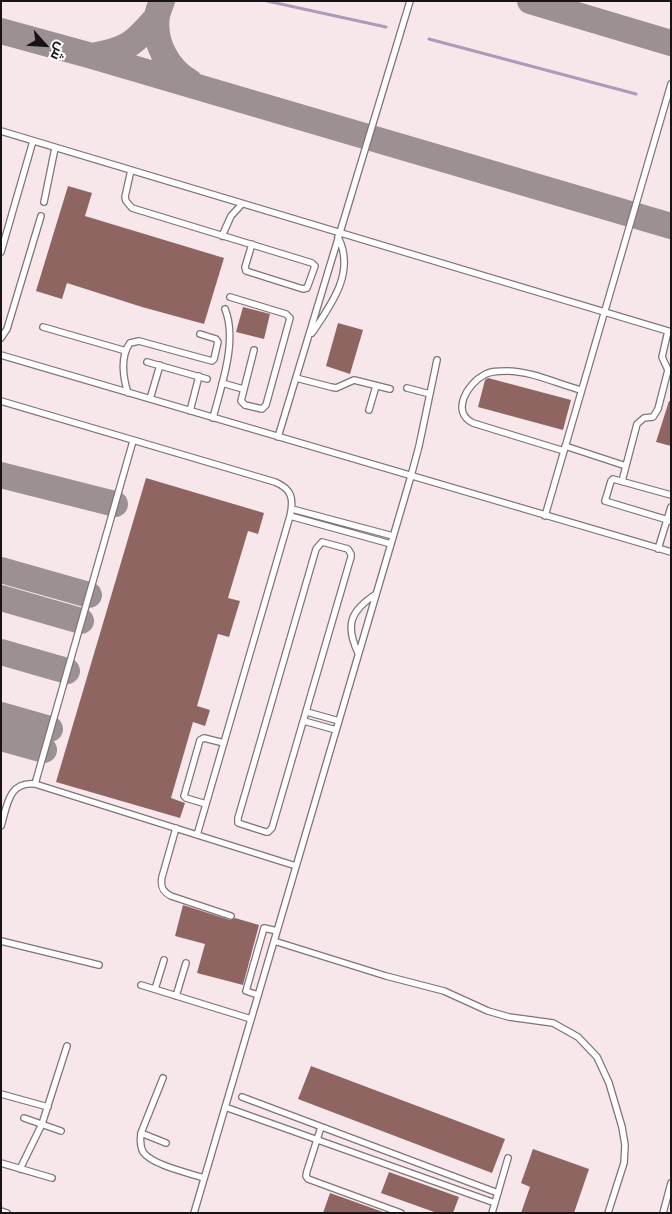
<!DOCTYPE html>
<html>
<head>
<meta charset="utf-8">
<style>
  body { margin:0 }
  #map { position:relative; width:672px; height:1214px; overflow:hidden; background:#f7e7eb; font-family:"DM Sans",Cairo,sans-serif }
  canvas { display:block }
  .frame { position:absolute; inset:0; border:2px solid #181314; pointer-events:none }
  .north { position:absolute; left:20px; top:20px; width:50px; height:50px; -webkit-text-stroke:4px #fff; paint-order:stroke; rotate:116deg; font-size:14px; font-weight:700; line-height:20px; text-align:center; color:#181314 }
  .north::after { content:''; display:block; margin:auto; width:18px; height:22px; background:#181314; clip-path:polygon(50% 0,100% 100%,50% 72%,0 100%) }
</style>
</head>
<body>
<div id="map">
<canvas width="672" height="1214"></canvas>
<div class="frame"></div>
<div class="north">ش</div>
</div>
<script>
const ctx = document.querySelector('canvas').getContext('2d');
ctx.lineJoin = 'round';
function stroke(path, color, width, dash) { ctx.strokeStyle = color; ctx.lineWidth = width; ctx.lineCap = dash ? 'butt' : 'round'; ctx.setLineDash(dash || []); ctx.stroke(path); }
function paint(path, color) { ctx.fillStyle = color; ctx.fill(path, 'evenodd'); }
stroke(new Path2D(`
  M267 1 386 27
  M429 39 636 94`), '#af99bb', 3);
stroke(new Path2D(`
  M162 1C160 6 158 11 157 16 153 42 168 70 190 82
  M530 1 671 43
  M1 31 92 56 671 226
  M92 56C127 50 134 44 157 17
  M1 475 115 504
  M1 570 89 595
  M1 598 81 621
  M1 652 67 671
  M1 715 50 729
  M1 738 44 750`), '#9c9093', 26);
paint(new Path2D(`
  M68 186 92 193 85 216 224 258 204 324 142 307 67 283 62 299 36 291Z
  M243 307 270 314 264 339 236 332Z
  M338 323 363 330 350 374 326 366Z
  M488 378 571 400 563 430 478 407 485 380Z
  M669 401H671V446L656 442Z
  M146 478 264 513 258 534 248 531 228 598 240 601 229 637 218 634 197 706 210 710 205 726 193 722 171 798 185 803 180 818 56 782Z
  M183 905 230 920 235 918 259 925 243 985 197 973 205 944 175 936Z
  M311 1066 505 1139 492 1173 298 1099Z
  M533 1149 589 1169 574 1213H521L530 1187 521 1183Z
  M389 1172 459 1197 453 1213H437L381 1193Z
  M330 1193 383 1212V1213H323Z`), '#8f6562');
const lane = new Path2D(`
  M1 131 671 332
  M131 170 125 197 126 201 132 208 312 263 315 266 307 288 303 289 246 271 245 267 252 244
  M44 202 55 148
  M222 236 231 216 242 204
  M1 252 33 141
  M230 297 286 314 290 318 266 405 262 409 245 405 241 401 254 350
  M43 327 126 351
  M312 333C331 305 356 272 338 237
  M1 338 7 329 41 216
  M1 355 671 552
  M147 362 207 379
  M296 378 331 387 336 388 354 380 390 389
  M222 383 243 389
  M407 388 430 394
  M128 393C123 378 120 356 130 343L139 341 212 361 214 359 218 342 216 339 200 334
  M150 399 160 365
  M1 401 275 482C292 489 294 499 290 516L197 835
  M369 410 376 386
  M190 411 199 376
  M213 418C221 386 238 341 225 309
  M278 437 410 1
  M565 446 626 466
  M564 451 473 423C450 412 468 383 484 375 490 371 499 371 507 371 531 371 558 384 581 390
  M622 481 637 424 644 418 653 417 658 409 668 370 662 357 668 331
  M671 495 613 479 611 481 605 501 671 521
  M292 509 393 536
  M290 516 391 544
  M545 516 671 84
  M322 542 348 549 351 554V557L272 828 268 832H266L241 824 238 823V818L316 549Z
  M658 549 671 507
  M358 653C345 625 350 611 376 594
  M307 712 339 721
  M304 721 336 730
  M35 784 133 441
  M206 804 186 798 184 796 200 740 204 738 224 743
  M1 826C7 807 8 781 35 784L296 866
  M176 828 162 877C160 887 163 892 171 896L231 916
  M1 941 99 965
  M274 941 386 976 444 991 488 1011 509 1017 553 1023 578 1037 597 1057 609 1083 622 1127 625 1145 624 1163 608 1213
  M141 985 251 1019
  M155 989 164 960
  M258 995 246 991 264 928 277 931
  M176 996 186 963
  M163 1078 141 1133C140 1140 140 1146 143 1152 152 1165 189 1173 204 1178
  M1 1094 48 1107
  M242 1097 498 1193
  M225 1107 495 1203
  M24 1118 61 1131
  M321 1127 307 1171 306 1176 308 1179 401 1213
  M141 1133 166 1143
  M1 1163 52 1178
  M20 1169 42 1124 67 1046
  M1 1211 7 1213
  M194 1213 411 476 419 446 437 360
  M492 1213 508 1158
  M663 1213 671 1183`);
stroke(lane, '#807276', 8);
stroke(lane, '#fff', 5.5);
</script>
</body>
</html>
